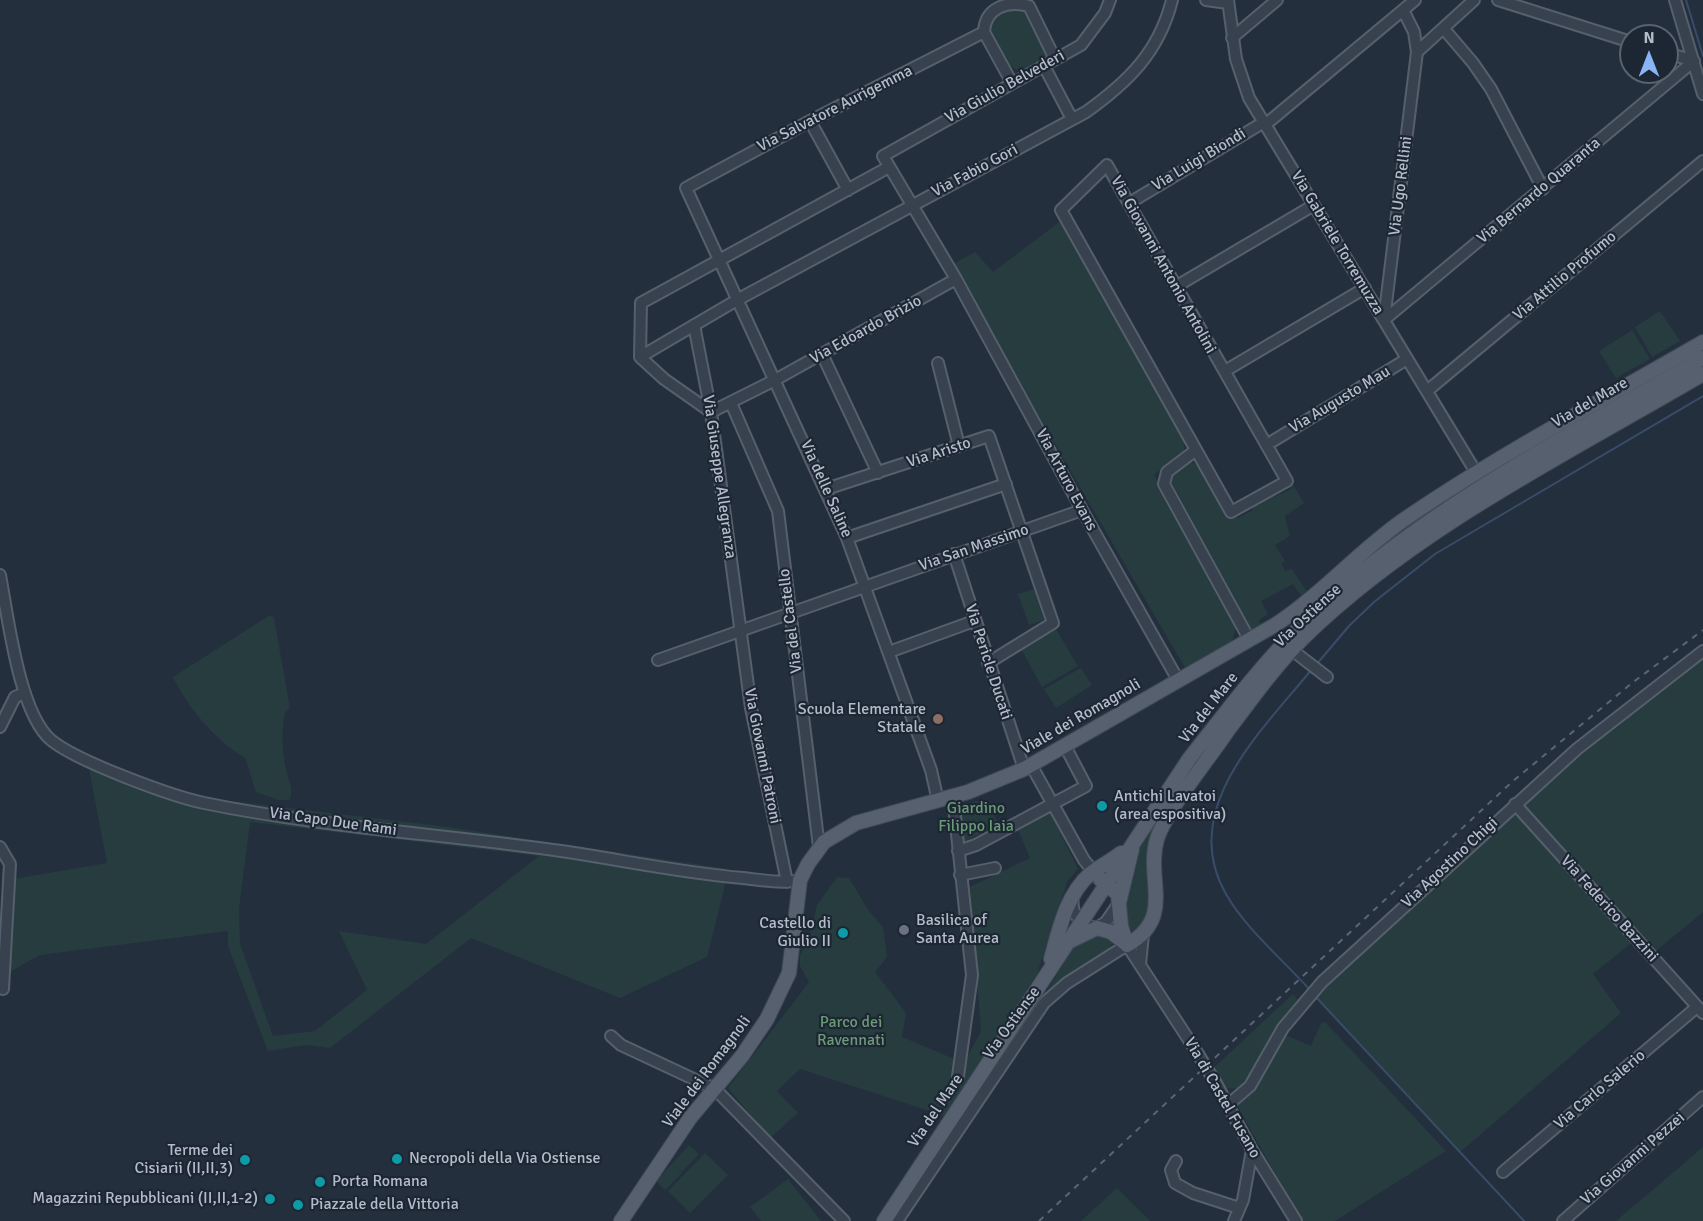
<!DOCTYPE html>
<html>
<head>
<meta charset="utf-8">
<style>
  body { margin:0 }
  #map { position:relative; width:1703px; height:1221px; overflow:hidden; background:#242f3e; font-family:Signika,sans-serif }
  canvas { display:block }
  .north { position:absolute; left:1619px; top:24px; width:60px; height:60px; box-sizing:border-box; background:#1d2633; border:2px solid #59626f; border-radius:50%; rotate:0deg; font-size:16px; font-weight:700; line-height:24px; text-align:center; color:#b4bcc9 }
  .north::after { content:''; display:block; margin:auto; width:21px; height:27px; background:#8ab4f8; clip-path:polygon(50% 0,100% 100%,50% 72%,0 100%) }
</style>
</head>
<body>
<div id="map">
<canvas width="1703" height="1221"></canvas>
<div class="north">N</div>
</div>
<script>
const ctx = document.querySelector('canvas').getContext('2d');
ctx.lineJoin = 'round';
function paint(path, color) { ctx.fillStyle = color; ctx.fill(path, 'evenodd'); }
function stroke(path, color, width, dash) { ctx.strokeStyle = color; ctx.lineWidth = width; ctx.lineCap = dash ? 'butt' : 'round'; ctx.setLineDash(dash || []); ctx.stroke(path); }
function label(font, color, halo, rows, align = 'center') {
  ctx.font = font + ' Signika,sans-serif'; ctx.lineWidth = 4.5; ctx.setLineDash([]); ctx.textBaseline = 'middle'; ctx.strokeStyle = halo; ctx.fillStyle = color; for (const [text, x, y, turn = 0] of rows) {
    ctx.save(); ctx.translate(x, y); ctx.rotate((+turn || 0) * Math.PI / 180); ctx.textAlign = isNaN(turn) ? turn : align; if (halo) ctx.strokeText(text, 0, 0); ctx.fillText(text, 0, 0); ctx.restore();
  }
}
paint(new Path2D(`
  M1012 3 1029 12 1050 55 1020 71C1007 68 990 41 989 28 988 21 993 15 995 9Z
  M1062 220 1185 440 1184 451 1154 475 1237 623 1232 642 1185 668 951 265 975 252 993 272Z
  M1660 311 1680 341 1652 357 1635 327Z
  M1632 330 1650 359 1616 378 1599 351Z
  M1190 462 1200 466 1238 518 1253 510 1251 504 1272 493 1274 497 1291 489 1292 483 1304 503 1285 516 1290 536 1275 545 1285 561 1281 563 1285 571 1292 569 1308 593 1302 597 1293 584 1261 601 1268 614 1259 620 1261 624 1251 630 1170 479 1172 472Z
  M1034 589 1044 620 1029 625 1018 594Z
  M270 615 274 618 290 708 285 712C281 731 282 754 287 773 290 784 293 788 290 800H278L256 792 245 758C214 739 189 709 173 677Z
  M1056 629 1078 666 1042 687 1021 649Z
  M1703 651V912L1651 955 1636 939 1593 974 1621 1013 1459 1153 1309 989 1322 982 1515 804Z
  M1081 668 1092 685 1056 708 1044 689Z
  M91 756 136 776 197 797 440 826 729 869 707 957 620 998 471 938 330 1048 306 1045 268 1051 228 946V931L40 955 8 973 13 879 107 863 89 769ZM250 822 539 856 426 944 339 931 367 990 315 1031 273 1036 240 944 239 908Z
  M985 799 999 825 963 842 957 806Z
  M1050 812 1078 869 1068 880 1037 974 945 1116 800 1069 777 1091 798 1113 770 1138 728 1088 809 982 800 966V956L809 939 817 905 837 877 849 878 869 911 883 927 887 957 875 972 906 1013 902 1037 964 1063 981 1031 970 887 1030 858 1018 830Z
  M1160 819C1155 827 1150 835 1148 845 1143 874 1165 913 1132 931 1126 924 1127 914 1127 904 1127 870 1138 846 1160 819Z
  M1096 935 1112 941 1111 950 1047 991 1075 945Z
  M1293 994 1299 1001C1273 1025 1262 1061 1239 1088L1223 1089 1209 1072Z
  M1325 1022 1446 1151 1335 1221H1302L1236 1104 1253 1092 1283 1034 1311 1046 1321 1023Z
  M689 1145 699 1154 682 1172 674 1164 682 1173 665 1190 656 1181Z
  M1703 1147V1221H1616Z
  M705 1153 728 1175 690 1213 668 1191Z
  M788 1179 821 1221H761L750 1207Z
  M1117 1188 1150 1221H1081Z`), '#263c3f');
stroke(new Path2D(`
  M1686 0 1703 56
  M1316 665 1349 626 1374 602 1435 554 1703 396
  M1310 990C1283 960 1245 928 1226 894 1177 809 1262 731 1312 669
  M1315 996 1524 1221`), '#394c67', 2);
const minor = new Path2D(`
  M1110 0 1105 13 1081 45 883 156 956 279 1082 510 1178 680
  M1206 0 1228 3
  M1228 0 1236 59 1249 98 1477 474
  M1498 0 1631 42
  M1675 0 1703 94
  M1444 29 1473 63 1491 89 1543 189
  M1232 38 1277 0
  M1417 52 1474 0
  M1667 53 1694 61
  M1044 66 1072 119
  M1012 83 984 32C985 8 1007 0 1029 6L1055 59
  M810 121 848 190
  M1265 125 1415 0
  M1107 165 1287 481 1231 512 1061 210Z
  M889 167 641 303 640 357 664 379 711 412 775 380 956 279
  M1136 199 1264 122
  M1182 283 1314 205
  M1384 320 1694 61
  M1384 320 1417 52 1414 32 1403 10
  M694 325 711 412 751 708 787 882
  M822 354 878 473
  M640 357 737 300 1086 112C1128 82 1159 52 1172 0
  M938 363 959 446
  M1230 368 1365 288
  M1427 391 1703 161
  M731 403 778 511 819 847
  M1273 441 1407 359
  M1196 450 1167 472 1164 484 1249 639
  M826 489 989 436 1053 623 988 663
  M847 538 1006 484
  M954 554 1024 769
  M0 575C8 617 19 713 51 740 76 761 171 796 204 803 321 827 442 834 561 851 622 860 682 873 743 878 762 880 782 884 800 880
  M1292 650 1327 677
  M889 652 974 621
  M658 660 1082 510
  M0 727 15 697 25 693
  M1031 765 1084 860 1097 876
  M953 797 972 975 958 1076
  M938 801 931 770 847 538 686 188 810 121 984 32
  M1515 804 1703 1013
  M0 847 10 864 3 989
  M958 851 976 845 1086 786 1065 746
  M960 875 995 868
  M1073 897C1070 914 1081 925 1097 928L1106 922 1119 903
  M1140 964 1143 935
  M611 1036 621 1045 715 1089 844 1221
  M1217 1085 1252 1150 1296 1221
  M1229 1104 1250 1086 1283 1028 1322 982 1577 749 1703 651
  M1176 1161 1171 1170 1175 1183 1193 1193 1239 1208
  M1503 1172 1697 1007
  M897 1221 1044 1003 1067 983 1127 945 1198 1054
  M1234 1221 1243 1200 1252 1150
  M1563 1221 1703 1097`);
const major = new Path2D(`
  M1100 879 1118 894 1121 926 1127 945
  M1119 903 1132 849
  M1068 942 1097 928 1111 932 1125 943
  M1127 945C1176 917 1145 880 1157 839 1166 811 1208 760 1226 733 1250 701 1275 666 1303 638 1417 527 1567 454 1703 374
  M1051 959C1059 930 1066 895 1090 874 1100 866 1111 861 1121 853
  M621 1221 690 1118 742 1056 767 1019 789 973 800 880 808 864 824 842 856 823 968 792 1024 769 1275 625C1321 595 1357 553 1402 521 1498 455 1603 400 1703 342
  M884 1221 1189 759C1225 714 1259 667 1300 627 1416 512 1563 440 1703 358`);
stroke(minor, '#565f6c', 14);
stroke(major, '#414a57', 16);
stroke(minor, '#38414e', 10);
stroke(major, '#56606e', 14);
stroke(new Path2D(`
  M1039 1221 1513 781 1632 683 1703 630`), '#5a6575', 2, [6, 6]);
const minorBridge = new Path2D(`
  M1198 1054 1217 1085`);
stroke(minorBridge, '#565f6c', 14, []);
stroke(minorBridge, '#38414e', 10);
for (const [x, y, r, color] of [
  [938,719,6,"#8d6e63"],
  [1102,806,6,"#0f9aa8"],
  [904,930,6,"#6b7280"],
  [843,933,6,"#0f9aa8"],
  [397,1159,6,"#0f9aa8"],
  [245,1160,6,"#0f9aa8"],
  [320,1182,6,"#0f9aa8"],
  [270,1199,6,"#0f9aa8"],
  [298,1205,6,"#0f9aa8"]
]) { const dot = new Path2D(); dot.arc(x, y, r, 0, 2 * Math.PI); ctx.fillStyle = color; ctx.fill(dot); stroke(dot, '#1d2633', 2); }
label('16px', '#b4bcc9', '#1d2633', [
  ["Via Giulio Belvederi",1005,87,-29],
  ["Via Salvatore Aurigemma",835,109,-27],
  ["Via Luigi Biondi",1199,160,-31],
  ["Via Fabio Gori",975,171,-28],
  ["Via Ugo Rellini",1401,186,-83],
  ["Via Bernardo Quaranta",1539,191,-40],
  ["Via Gabriele Torremuzza",1337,243,59],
  ["Via Giovanni Antonio Antolini",1163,265,61],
  ["Via Attilio Profumo",1565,276,-40],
  ["Via Edoardo Brizio",866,330,-29],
  ["Via Augusto Mau",1340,400,-31],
  ["Via del Mare",1590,403,-30],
  ["Via Aristo",939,453,-18],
  ["Via Giuseppe Allegranza",719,477,82],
  ["Via Arturo Evans",1066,480,62],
  ["Via delle Saline",826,489,66],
  ["Via San Massimo",974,548,-19],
  ["Via Ostiense",1308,616,-43],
  ["Via del Castello",791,621,-97],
  ["Via Pericle Ducati",988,662,72],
  ["Via del Mare",1209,708,-52],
  ["Viale dei Romagnoli",1081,717,-30],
  ["Via Giovanni Patroni",762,756,79],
  ["Via Capo Due Rami",333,822,8],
  ["Via Agostino Chigi",1450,863,-43],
  ["Via Federico Bazzini",1609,909,48],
  ["Via Ostiense",1012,1023,-54],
  ["Viale dei Romagnoli",707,1072,-53],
  ["Via Carlo Salerio",1600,1090,-40],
  ["Via di Castel Fusano",1222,1098,60],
  ["Via del Mare",936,1111,-56],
  ["Via Giovanni Pezzei",1633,1159,-41]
]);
label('16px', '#b4bcc9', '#1d2633', [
  ["Scuola Elementare",926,710,"right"],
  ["Statale",926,728,"right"],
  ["Antichi Lavatoi",1114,797],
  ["(area espositiva)",1114,815],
  ["Basilica of",916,921],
  ["Santa Aurea",916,939],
  ["Castello di",831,924,"right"],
  ["Giulio II",831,942,"right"],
  ["Terme dei",233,1151,"right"],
  ["Cisiarii (II,II,3)",233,1169,"right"],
  ["Necropoli della Via Ostiense",409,1159],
  ["Porta Romana",332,1182],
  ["Magazzini Repubblicani (II,II,1-2)",258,1199,"right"],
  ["Piazzale della Vittoria",310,1205]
], 'left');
label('16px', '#6b9a76', '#1d2633', [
  ["Giardino",976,809],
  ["Filippo Iaia",976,827],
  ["Parco dei",851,1023],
  ["Ravennati",851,1041]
]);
</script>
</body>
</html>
